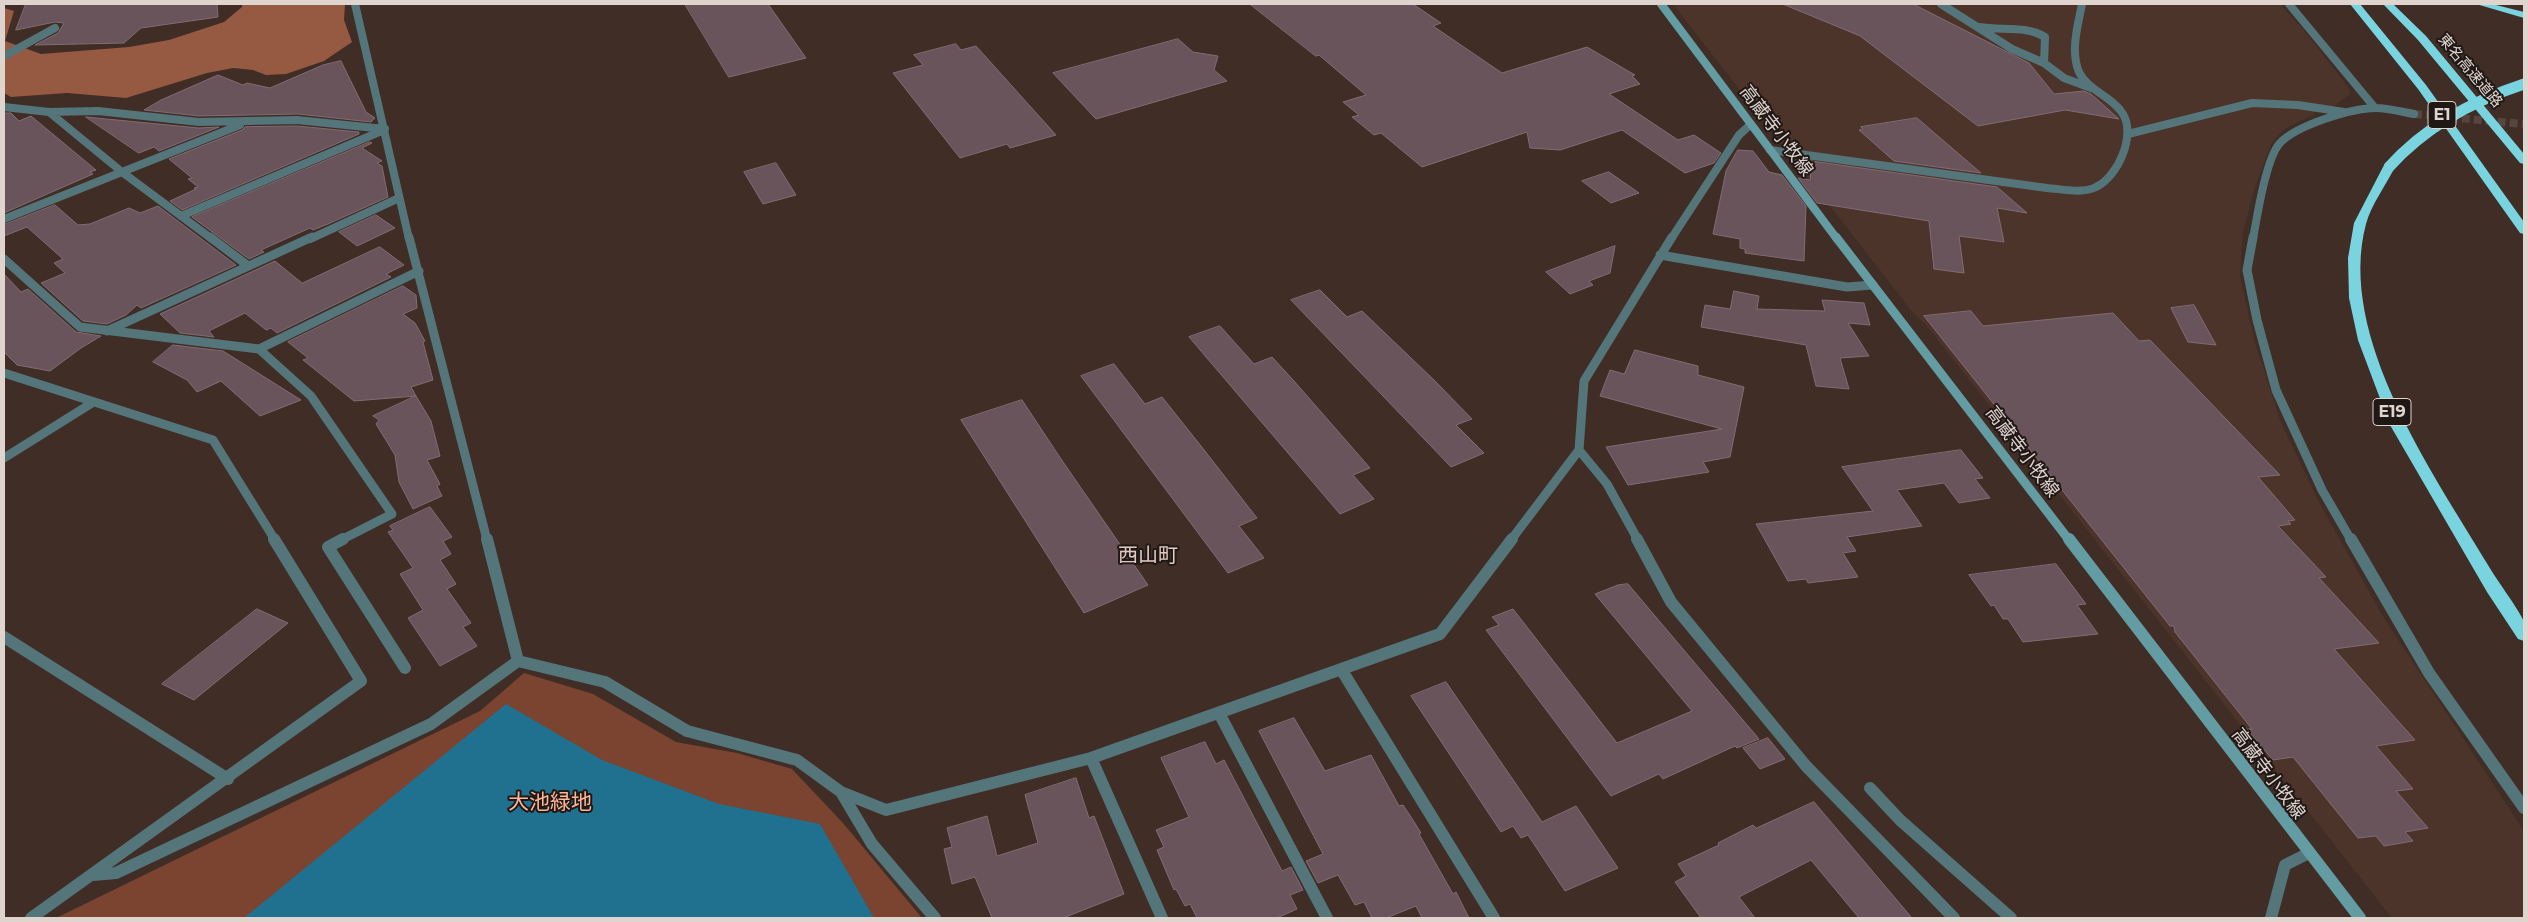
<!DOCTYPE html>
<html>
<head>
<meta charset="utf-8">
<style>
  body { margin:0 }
  #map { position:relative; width:2528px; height:922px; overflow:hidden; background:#3f2d26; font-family:Montserrat,sans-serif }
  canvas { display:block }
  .frame { position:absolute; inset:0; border:5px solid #e0d4cf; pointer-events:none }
</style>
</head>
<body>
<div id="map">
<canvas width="2528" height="922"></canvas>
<div class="frame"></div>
</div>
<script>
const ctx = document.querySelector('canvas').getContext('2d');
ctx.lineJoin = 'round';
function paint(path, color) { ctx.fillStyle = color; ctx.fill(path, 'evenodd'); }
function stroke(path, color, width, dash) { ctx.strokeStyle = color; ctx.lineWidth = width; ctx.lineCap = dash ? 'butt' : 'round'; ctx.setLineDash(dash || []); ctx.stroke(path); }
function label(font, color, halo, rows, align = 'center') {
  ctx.font = font + ' Montserrat,"Noto Sans JP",sans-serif'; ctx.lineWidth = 4; ctx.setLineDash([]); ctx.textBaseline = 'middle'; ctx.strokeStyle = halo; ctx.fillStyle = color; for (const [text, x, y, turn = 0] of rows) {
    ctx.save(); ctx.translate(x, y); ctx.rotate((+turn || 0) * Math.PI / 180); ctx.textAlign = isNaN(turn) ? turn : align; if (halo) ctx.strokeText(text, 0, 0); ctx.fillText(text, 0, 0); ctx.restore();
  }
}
paint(new Path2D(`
  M1673 4H2280L2303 29 2349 88 2350 94 2336 105 2314 111 2313 115 2286 128 2272 142 2255 187 2243 232 2240 276 2254 339 2281 423 2319 502 2382 615 2524 831V918H2392L1927 326 1914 314Z`), '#4d342b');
paint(new Path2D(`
  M524 673 593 694 676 742 737 753 792 769 843 823 922 918H56L480 711Z`), '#7b4430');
paint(new Path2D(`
  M242 4H345L344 20 352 42 324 61 286 74 266 75 253 70 233 68 207 73 126 98 67 93 11 97 4 93V8L14 11 5 41 41 54 129 47 169 40 224 22 242 7Z`), '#965942');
paint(new Path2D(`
  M506 704 602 760 719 804 820 824 874 918H244Z`), '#20718f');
const building = new Path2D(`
  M26 4H217L218 17 141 28 124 43 35 45 58 33 64 23 55 22 16 30Z
  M685 4H768L806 58 729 77Z
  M1250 4H1413L1441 23 1433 26 1502 73 1587 47 1635 75 1632 76 1640 84 1609 94 1678 140 1694 135 1721 153 1714 163 1685 173 1622 130 1560 150 1530 148 1527 132 1422 167 1381 133 1374 135 1352 117 1359 115 1343 102 1366 95 1319 55 1316 56Z
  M1783 4H1913L2029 63 2054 94 2084 91 2091 94 2119 119 2065 110 1978 126 1860 36Z
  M1178 39 1193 52 1218 56 1214 70 1227 81 1096 119 1053 73Z
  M956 44 961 50 976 46 1056 135 1010 148 1007 144 960 158 893 73 923 65 914 55Z
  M341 61 366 112 375 118 371 122 298 114 199 116 144 110 161 100 218 75 243 85 247 83 270 88 323 65Z
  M4 113H11L19 121 31 116 96 170 90 172 93 174 4 213Z
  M86 117 199 128 219 127 159 151 154 147 139 153Z
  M1917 118 1981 173 1894 161 1859 130 1863 129 1861 127Z
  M297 126 359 132V134L182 210 170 201 196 189 194 188 198 187 188 179 192 178 169 159 242 130 245 127Z
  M370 142 372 143 362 148 382 161 377 163 382 166 388 197 328 224 313 230 310 228 261 250 264 252 249 259 192 217Z
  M1738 150 1753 151 1769 172 1782 175 1806 206 1804 261 1745 253V249L1740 248V239L1713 234 1726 171Z
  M1811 161 1997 187 2027 213 1997 208 2004 242 1959 236 1964 273 1934 269 1929 221 1817 203 1798 178 1810 180Z
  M776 163 796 195 763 204 744 172Z
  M1609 172 1639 193 1611 203 1582 181Z
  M55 205 78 225 90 224 129 208 140 213 158 206 236 265 141 308 137 305 126 315 107 324 83 321 41 283 65 273 54 263 63 259 27 227 4 236V225Z
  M376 215 395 228 357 246 339 232Z
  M1615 246 1610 273 1589 281 1593 285 1570 294 1546 272Z
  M380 247 404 265 386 274 391 277 277 333 271 328 266 330 245 313 209 331 214 337 180 333 160 314 275 261 302 283Z
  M4 274 21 292 28 289 76 332 101 336 81 348 50 371 17 365 4 352Z
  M403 286 416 295 417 308 403 314 415 323 425 341 423 342 433 380 411 387 416 396 354 401 303 360 308 358 288 342Z
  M1320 290 1347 317 1362 311 1434 380 1472 419 1456 425 1484 453 1451 467 1291 300Z
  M1734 291 1759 296 1757 309 1825 311 1822 300 1864 303 1870 325 1848 323 1869 356 1840 358 1849 389 1816 386 1806 345 1701 327 1705 305 1730 309Z
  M2194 305 2216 345 2188 342 2171 308Z
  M1971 311 1983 326 2113 313 2139 341 2150 340 2280 475 2258 477 2295 520 2288 521 2291 524 2278 526 2326 577 2319 578 2379 643 2334 649 2415 740 2376 746 2413 789 2396 791 2428 828 2405 832 2413 841 2384 846 2376 836 2358 838 2293 757 2273 760 2247 729H2252L2175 632 2174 626H2170L1924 316Z
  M1220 326 1254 364 1272 357 1294 381 1370 468 1353 475 1374 499 1340 514 1189 337Z
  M173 345 223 351 301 400 260 416 221 381 197 392 187 380 153 362Z
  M1635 350 1698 366V375L1744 387 1730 457 1703 462 1709 472 1628 485 1606 447 1722 429 1600 396 1610 370 1624 374Z
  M1114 364 1145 404 1162 397 1201 446 1257 518 1239 526 1264 558 1228 573 1081 376Z
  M416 396 431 421 440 456 427 460 440 484 437 486 442 496 413 509 399 482 395 455 376 424 379 420 373 416Z
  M1022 400 1061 459 1148 585 1084 613 961 420Z
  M1961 450 1983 478 1975 479 1990 498 1959 503 1944 483 1897 490 1922 526 1847 537 1856 551 1843 553 1858 577 1808 583 1806 579 1788 581 1756 524 1873 511 1842 467Z
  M430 507 452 537 443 541 451 554 440 560 456 584 447 589 471 623 463 627 477 646 440 666 408 618 423 610 400 574 413 568 388 532 393 530 390 526Z
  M2056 564 2086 604 2077 605 2098 634 2023 642 2008 619H2003L1994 605 1991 606 1969 575Z
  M1628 584 1759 739 1737 748 1735 746 1663 779 1659 774 1611 796 1486 630 1499 625 1492 617 1513 609 1617 743 1692 711 1595 594 1618 585Z
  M257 609 288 623 194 700 162 684Z
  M1446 682 1542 822 1576 806 1618 868 1565 891 1528 835 1521 838 1513 826 1501 832 1411 696Z
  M1294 718 1325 771 1371 755 1399 806 1403 805 1411 817 1421 833 1419 834 1453 894 1456 892 1469 918H1422L1416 906 1386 918H1372L1364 902 1355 905 1338 875 1318 883 1306 861 1323 854 1259 731Z
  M1768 738 1785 759 1760 769 1743 748Z
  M1205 742 1216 764 1224 760 1282 871 1291 867 1303 890 1290 895 1297 909 1277 918H1197L1190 904 1185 906 1176 889 1174 890 1157 850 1164 847 1156 830 1189 817 1161 758Z
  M1076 778 1089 818 1094 816 1124 894 1063 918H992L975 877 952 884 944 849 952 847 947 828 987 816 997 856 1038 843 1025 795Z
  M1814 802 1912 918H1859L1811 860 1739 897 1755 918H1701L1675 882 1686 876 1678 864 1719 845 1718 843 1753 825 1756 828Z`);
paint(building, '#69545b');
stroke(building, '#826c73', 1);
stroke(new Path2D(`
  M2414 114 2523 124`), '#57463f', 8, [8, 4]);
stroke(new Path2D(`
  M355 4 409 239
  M1941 4 2012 49 2044 63 2064 78 2091 88
  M2289 4 2375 108
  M1979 27C2001 31 2025 25 2045 37L2044 63
  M4 56 55 28
  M4 107 49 112 98 111 199 122 297 120 385 129
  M49 112 122 172 212 239
  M2128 134 2252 103 2298 105 2344 112
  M1770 150 2047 188C2062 189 2082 194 2096 187 2118 177 2136 135 2123 114 2112 96 2088 91 2079 72 2070 51 2078 25 2082 4
  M181 216 384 130
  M4 219 240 125
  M310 239 399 198
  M1671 239 1739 135 1750 125
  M2253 239C2257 217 2266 158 2280 143 2297 125 2352 108 2376 108 2388 108 2402 112 2414 114`), '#54767b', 8);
stroke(new Path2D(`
  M210 237 247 265
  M409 237 487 540
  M2253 237 2247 270 2257 320 2276 390 2322 490 2351 540
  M1660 255 1847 287 1873 285
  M4 259 80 327 259 349 311 396 392 514 341 540
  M107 331 312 237
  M259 349 419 271
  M4 373 213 440 275 540
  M1579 450 1607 484 1638 540
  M4 458 92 403
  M1511 540 1579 450 1584 381 1672 237`), '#54767b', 9);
stroke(new Path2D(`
  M343 539 328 547 405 668
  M487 539 518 661 605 682 687 731 797 760 841 792 886 810 1091 758 1440 634 1512 539
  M1637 539 1671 602 1806 766 1954 918
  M2351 539 2429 673 2524 808
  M4 637 228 779
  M1341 669 1494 918
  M1219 713 1327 918
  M1091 758 1162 918
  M1870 788 1900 820 2011 918
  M841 792 872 844 935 918
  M93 875 116 873 431 724 518 661
  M31 918 361 681 274 539
  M2271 918 2285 865 2309 853`), '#54767b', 12);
stroke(new Path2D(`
  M1661 4 1837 239`), '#649ca4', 8);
stroke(new Path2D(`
  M1836 237 2069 540`), '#649ca4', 9);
stroke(new Path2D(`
  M2069 539 2360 918`), '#649ca4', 12);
paint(new Path2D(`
  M2350 4H2360L2426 85 2524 222V234L2520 233 2418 89Z
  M2383 4H2393L2426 36 2524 154V164L2520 163 2418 40Z
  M2476 4H2492L2524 12V18Z
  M2389 163 2395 167C2386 185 2371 205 2366 224 2336 336 2433 473 2488 565 2494 576 2522 614 2524 622 2525 627 2524 635 2524 641L2518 639 2487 592 2390 425 2358 340 2349 298 2348 258 2354 223 2383 167Z`), '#7ad4e0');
stroke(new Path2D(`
  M2389 167C2426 126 2472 101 2524 84`), '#7ad4e0', 11);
label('15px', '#e0d4cf', '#201815', [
  ["東名高速道路",2470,71,50]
]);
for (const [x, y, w] of [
  [2442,115,28],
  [2392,412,38]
]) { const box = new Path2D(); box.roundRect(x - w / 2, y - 13.5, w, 27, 4); ctx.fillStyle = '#201815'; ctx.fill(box); stroke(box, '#e0d4cf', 1); }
label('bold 16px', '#e0d4cf', null, [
  ["E1",2442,115],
  ["E19",2392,412]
]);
label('18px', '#e0d4cf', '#201815', [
  ["高蔵寺小牧線",1776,131,53],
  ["高蔵寺小牧線",2022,452,53],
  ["高蔵寺小牧線",2268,774,53]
]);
label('20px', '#e2cac2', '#201815', [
  ["西山町",1148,556]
]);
label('21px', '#ffb59a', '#201815', [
  ["大池緑地",550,803]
]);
</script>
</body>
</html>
